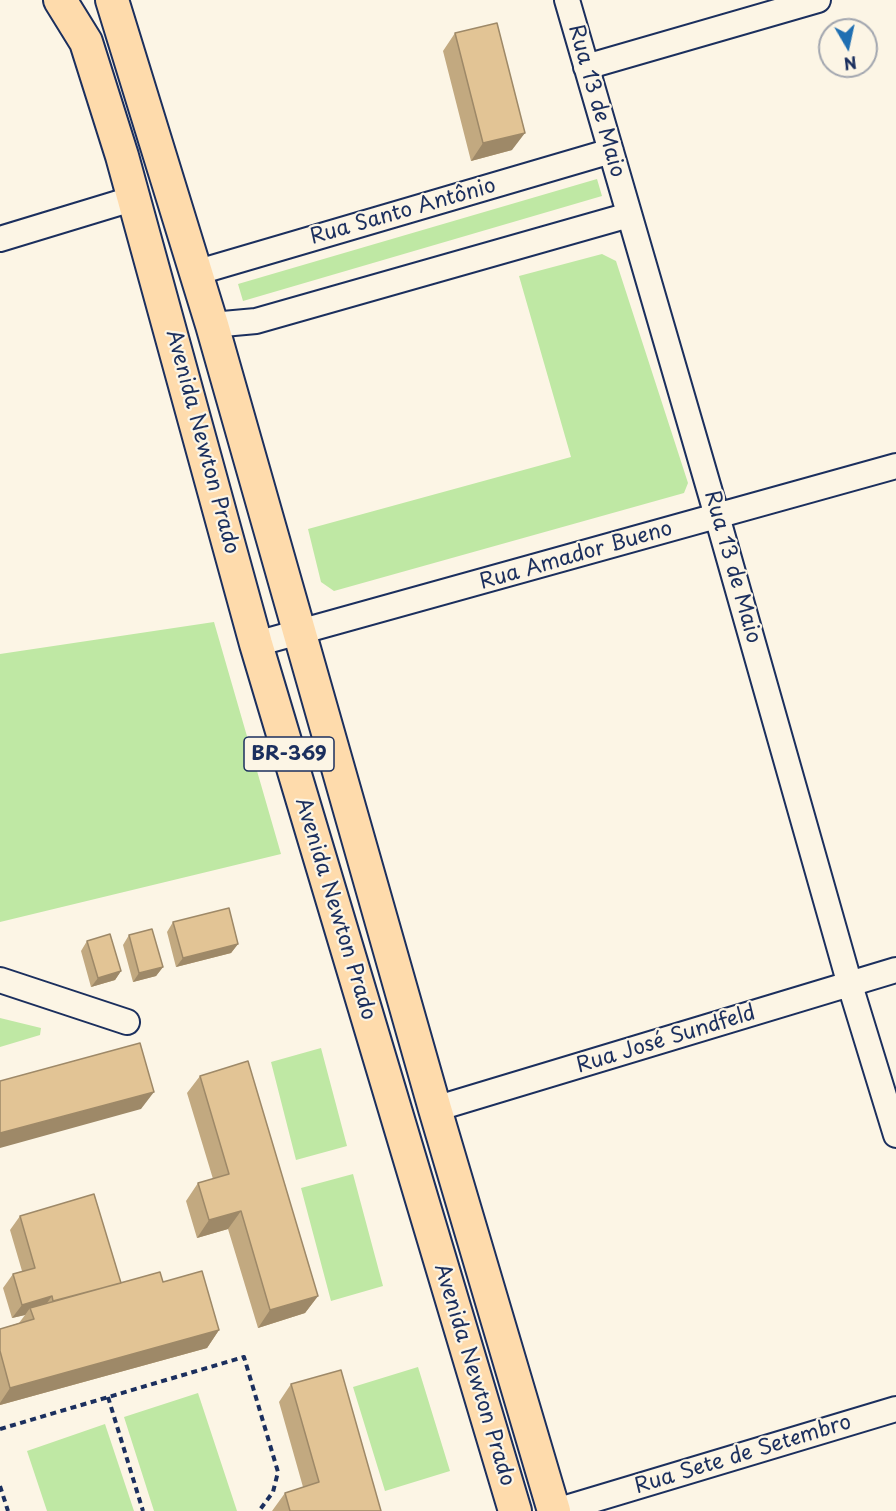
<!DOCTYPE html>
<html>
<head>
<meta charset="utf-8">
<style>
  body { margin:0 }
  #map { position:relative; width:896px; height:1511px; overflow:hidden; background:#fcf5e5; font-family:"Playpen Sans",sans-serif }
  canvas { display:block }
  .north { position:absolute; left:818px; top:18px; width:60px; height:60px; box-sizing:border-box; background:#fcf5e5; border:2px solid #a2a6af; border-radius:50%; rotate:171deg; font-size:16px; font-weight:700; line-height:24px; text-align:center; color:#1b2f5e }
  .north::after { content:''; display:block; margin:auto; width:21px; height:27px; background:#1f6fb2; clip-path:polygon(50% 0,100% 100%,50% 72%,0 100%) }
</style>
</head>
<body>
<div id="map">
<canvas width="896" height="1511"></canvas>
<div class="north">N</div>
</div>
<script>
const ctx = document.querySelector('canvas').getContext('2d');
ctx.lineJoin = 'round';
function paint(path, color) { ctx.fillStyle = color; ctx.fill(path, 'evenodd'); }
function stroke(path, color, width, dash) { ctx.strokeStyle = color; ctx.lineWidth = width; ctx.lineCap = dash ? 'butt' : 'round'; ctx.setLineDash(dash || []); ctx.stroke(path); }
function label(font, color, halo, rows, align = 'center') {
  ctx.font = font + ' "Playpen Sans",sans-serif'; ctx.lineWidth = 4.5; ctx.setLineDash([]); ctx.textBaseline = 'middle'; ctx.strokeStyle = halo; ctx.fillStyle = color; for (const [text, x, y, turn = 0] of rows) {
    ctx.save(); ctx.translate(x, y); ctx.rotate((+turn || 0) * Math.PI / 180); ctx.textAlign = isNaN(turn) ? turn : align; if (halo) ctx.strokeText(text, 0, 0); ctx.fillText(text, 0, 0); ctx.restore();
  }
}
paint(new Path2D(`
  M597 179 602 196 243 301 238 284Z
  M602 254 616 261 688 483 684 493 334 591 321 582 308 529 571 457 519 276Z
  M214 622 281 854 0 922V654Z
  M0 1018 41 1028 40 1035 0 1047Z
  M321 1048 347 1146 296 1160 271 1062Z
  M353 1174 383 1286 331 1301 301 1188Z
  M418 1367 450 1471 385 1491 353 1387Z
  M198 1393 237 1511H154L124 1417Z
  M105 1424 134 1511H47L27 1451Z`), '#bfe8a4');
const minor = new Path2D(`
  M567 0 717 516 850 985 896 1135
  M586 67 818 0
  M0 239 135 198
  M195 273 611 151
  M212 325 256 321 629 215
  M256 644 896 466
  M0 980 127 1022
  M435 1109 896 970
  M556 1511 896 1409`);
const major = new Path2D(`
  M60 0 86 42 122 156 256 644 515 1511
  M112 0 212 325 435 1109 554 1511`);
stroke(minor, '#1b2f5e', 28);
stroke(major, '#1b2f5e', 36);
stroke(new Path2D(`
  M108 1397 143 1511
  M0 1429 244 1357 278 1472 273 1492 259 1511
  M0 1486 8 1511`), '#1b2f5e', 4, [6, 4.5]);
stroke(minor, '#fcf5e5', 24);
stroke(major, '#fedbac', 32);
paint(new Path2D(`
  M455 33 512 150 471 161 443 51Z
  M173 922 238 944 231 953 176 967 167 932Z
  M129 935 163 967 156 976 133 982 123 945Z
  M87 941 121 971 115 980 91 987 81 951Z
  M200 1076 318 1296 305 1313 258 1328 228 1229 197 1238 186 1201 198 1183 213 1179 187 1093Z
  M20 1216 121 1283 163 1282 219 1330 207 1348 0 1405V1329L19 1323 25 1315 12 1318 3 1288 13 1274 22 1271 10 1230Z
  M291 1384 381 1511H272L285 1493 303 1487 279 1402Z`), '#c2a980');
paint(new Path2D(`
  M525 133 512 150 471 161 483 143Z
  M238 944 231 953 176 967 183 958Z
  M163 967 156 976 133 982 139 973Z
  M121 971 115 980 91 987 98 978Z
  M154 1092 141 1109 0 1148V1133Z
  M241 1211 228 1229 197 1238 209 1220Z
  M52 1296 42 1310 30 1308 25 1315 12 1318 22 1305Z
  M318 1296 305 1313 258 1328 270 1310Z
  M219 1330 207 1348 0 1405V1403L10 1388Z`), '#9e8968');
const building = new Path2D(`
  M497 23 525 133 483 143 455 33Z
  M229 908 238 944 183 958 173 922Z
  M152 929 163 967 139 973 129 935Z
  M110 934 121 971 98 978 87 941Z
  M140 1043 154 1092 0 1133V1081Z
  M248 1061 318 1296 270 1310 241 1211 209 1220 198 1183 229 1174 200 1076Z
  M94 1194 121 1283 53 1301 52 1296 22 1305 13 1274 35 1268 20 1216Z
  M202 1271 219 1330 10 1388 0 1351V1329L34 1319 30 1308 160 1272 163 1282Z
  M341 1370 381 1511H290L285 1493 319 1482 291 1384Z`);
paint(building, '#e2c495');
stroke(building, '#9e8968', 1.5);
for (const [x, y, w] of [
  [289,754,90]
]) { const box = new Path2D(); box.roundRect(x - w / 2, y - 17, w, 34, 4.5); ctx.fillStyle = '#fcf5e5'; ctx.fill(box); stroke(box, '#1b2f5e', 1.5); }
label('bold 20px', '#1b2f5e', null, [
  ["BR-369",289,754]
]);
label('21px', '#1b2f5e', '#fcf5e5', [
  ["Rua 13 de Maio",596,101,74],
  ["Rua Santo Antônio",403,212,-16],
  ["Avenida Newton Prado",202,442,75],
  ["Rua Amador Bueno",576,556,-16],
  ["Rua 13 de Maio",732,567,74],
  ["Avenida Newton Prado",335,909,73],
  ["Rua José Sundfeld",666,1040,-17],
  ["Avenida Newton Prado",474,1375,73],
  ["Rua Sete de Setembro",743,1455,-17]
]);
</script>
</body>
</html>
